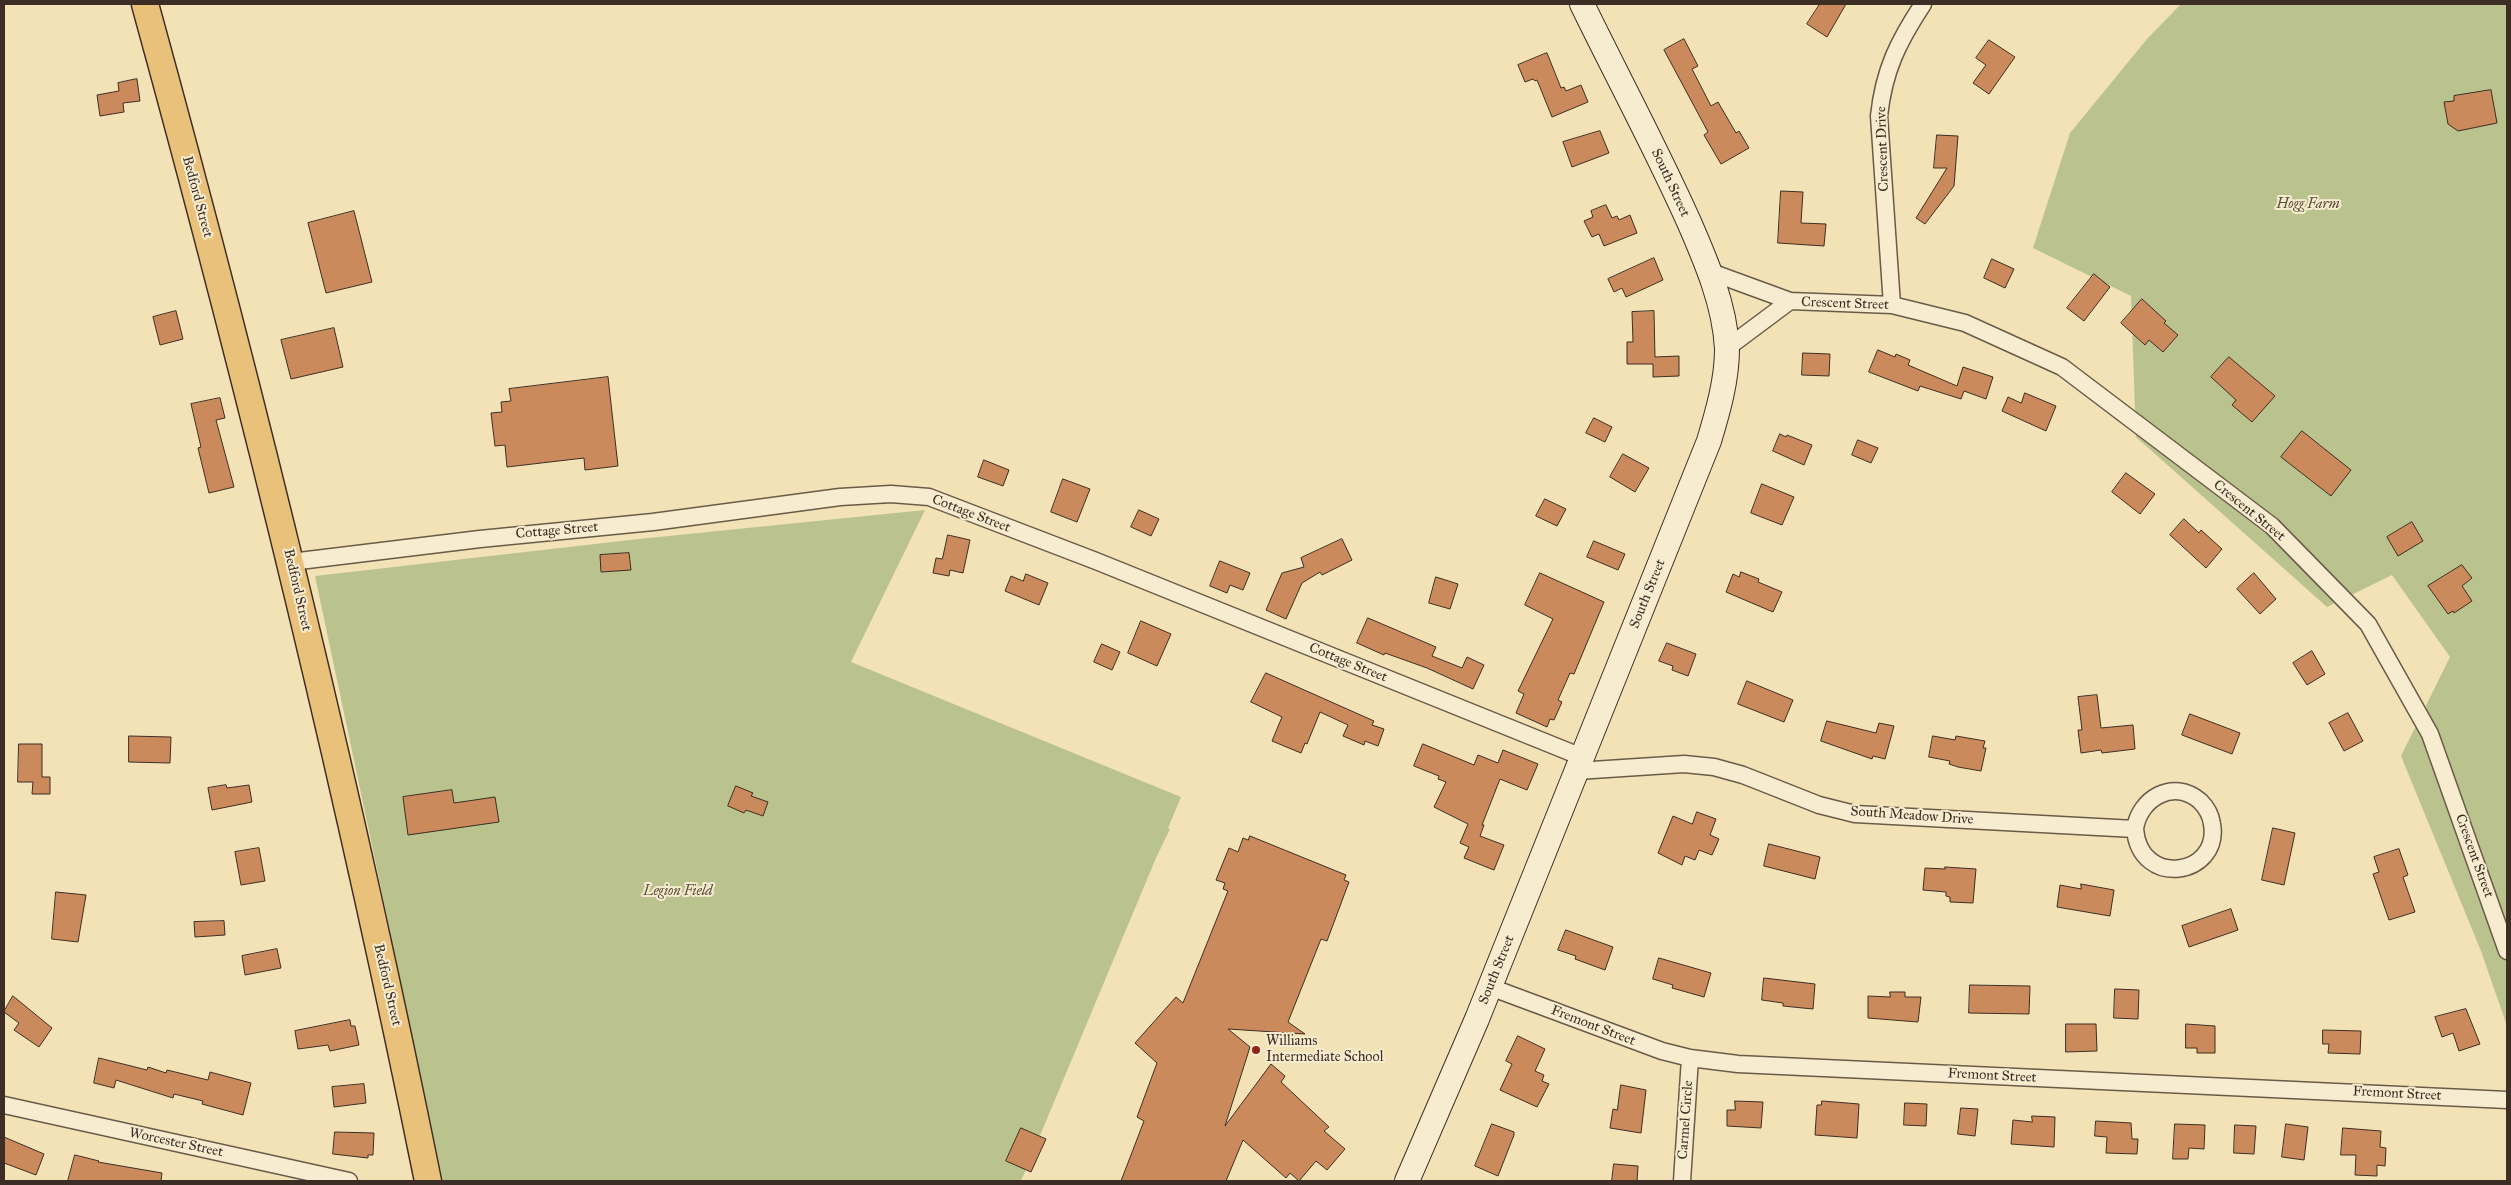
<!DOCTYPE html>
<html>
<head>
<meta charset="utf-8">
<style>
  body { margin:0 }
  #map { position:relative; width:2511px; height:1185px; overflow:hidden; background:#f2e2b6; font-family:"IM FELL Great Primer",serif }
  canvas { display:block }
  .frame { position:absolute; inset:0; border:5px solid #3d2e25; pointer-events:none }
</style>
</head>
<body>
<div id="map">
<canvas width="2511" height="1185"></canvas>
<div class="frame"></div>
</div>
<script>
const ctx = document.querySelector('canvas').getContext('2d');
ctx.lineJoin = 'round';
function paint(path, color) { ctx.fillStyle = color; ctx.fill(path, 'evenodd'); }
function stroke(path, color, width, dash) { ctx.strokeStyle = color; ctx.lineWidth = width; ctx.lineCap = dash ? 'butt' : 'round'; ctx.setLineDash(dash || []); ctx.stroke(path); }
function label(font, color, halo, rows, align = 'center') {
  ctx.font = font + ' "IM FELL Great Primer",serif'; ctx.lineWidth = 4; ctx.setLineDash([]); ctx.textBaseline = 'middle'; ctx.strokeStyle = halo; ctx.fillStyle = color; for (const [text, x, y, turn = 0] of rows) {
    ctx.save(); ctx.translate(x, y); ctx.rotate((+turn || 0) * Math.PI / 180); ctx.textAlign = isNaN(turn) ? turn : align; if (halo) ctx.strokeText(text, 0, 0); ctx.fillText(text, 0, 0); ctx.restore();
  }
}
paint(new Path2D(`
  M2181 4H2507V1026L2481 951 2401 756 2450 657 2392 575 2327 607 2136 437 2131 296 2033 248 2070 133 2147 39Z
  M925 510 851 662 1181 797 1168 828 1170 829 1156 858 1021 1181H443L315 576 639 539Z`), '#bac38e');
const building = new Path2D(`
  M1820 4H1846L1827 37 1807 24Z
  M1684 39 1698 66 1692 69 1711 106 1718 102 1736 133 1739 131 1749 148 1721 164 1704 135 1708 132 1664 50Z
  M1989 40 2015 57 1989 94 1973 83 1986 65 1976 58Z
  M1547 53 1561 88 1564 87 1566 91 1581 85 1588 102 1552 117 1537 80 1535 81 1533 79 1525 82 1518 65Z
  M137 79 140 101 123 103 124 112 100 116 97 95 119 91 118 83Z
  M2491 90 2497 123 2458 131 2448 124 2444 102 2454 101V96Z
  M1600 131 1609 153 1572 167 1563 142Z
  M1937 135 1958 136 1954 186 1925 224 1916 218 1947 168H1934Z
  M1781 191 1803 192 1801 223 1826 224 1824 246 1778 243Z
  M1606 205 1612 218 1617 216 1619 220 1630 215 1637 233 1604 246 1599 234 1592 237 1584 221 1593 217 1591 211Z
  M354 211 372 282 326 293 308 223Z
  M1654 258 1663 280 1626 297 1622 288 1614 292 1608 279Z
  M1992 259 2014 269 2005 288 1984 278Z
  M2094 274 2110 287 2084 321 2067 308Z
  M2142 299 2166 321 2164 323 2178 335 2163 352 2149 340 2145 345 2121 323Z
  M176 311 183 339 160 345 153 317Z
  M1654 311 1655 357 1679 356V376L1653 377V364H1627V342H1633L1632 312Z
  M334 328 343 367 291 379 281 340Z
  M1878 350 1895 357 1896 354 1910 360 1908 365 1957 386 1963 367 1993 377 1986 399 1964 391 1961 399 1920 386 1918 391 1869 372Z
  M1803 353 1830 354 1829 376 1802 375Z
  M2229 357 2275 396 2252 422 2232 405 2236 400 2211 377Z
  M608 377 618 466 585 470 584 458 507 467 505 445 495 446 491 413 502 412 501 402 511 401 509 389Z
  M2025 393 2056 406 2046 431 2002 411 2008 397 2021 403Z
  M220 398 225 418 216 420 234 487 209 493 198 448 201 447 191 404Z
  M1594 418 1612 427 1605 442 1586 433Z
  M2302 431 2351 470 2331 496 2281 457Z
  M1780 434 1786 437 1787 435 1812 445 1804 465 1773 451Z
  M1858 440 1878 448 1871 463 1852 455Z
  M1623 454 1649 468 1635 492 1610 477Z
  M984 460 1009 470 1003 486 978 477Z
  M2126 473 2155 494 2140 514 2112 492Z
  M1063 479 1090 489 1077 522 1051 512Z
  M1762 484 1794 497 1782 525 1751 513Z
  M1545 499 1566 509 1557 526 1536 516Z
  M1139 510 1159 519 1151 536 1131 527Z
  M2184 519 2199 533 2201 530 2222 549 2206 568 2170 535Z
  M2412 522 2423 541 2398 556 2387 537Z
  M948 535 970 540 963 573 950 570 949 576 933 573 936 558 942 559Z
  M1342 539 1352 560 1322 575 1320 572 1302 583 1286 619 1266 610 1282 573 1304 567 1301 558Z
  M1594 541 1625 554 1618 570 1587 557Z
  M629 553 631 570 601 572 600 555Z
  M1220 561 1250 573 1243 590 1230 585 1227 593 1210 586Z
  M2462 565 2472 578 2462 586 2472 601 2454 613 2453 611 2448 614 2428 586Z
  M1741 572 1759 579 1758 582 1782 592 1773 612 1726 592 1733 574 1739 577Z
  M1540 573 1604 602 1574 674 1570 673 1558 700 1562 702 1554 720 1550 719 1547 727 1516 713 1524 694 1518 691 1553 619 1525 605Z
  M2254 573 2276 599 2260 614 2237 589Z
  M1026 574 1048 583 1039 605 1005 591 1011 576 1023 581Z
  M1436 577 1458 584 1450 609 1429 603Z
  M1368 618 1436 647 1432 656 1462 668 1467 657 1484 665 1473 689 1427 668 1385 653 1384 655 1357 643Z
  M1141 621 1171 634 1157 666 1128 653Z
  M1667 643 1696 654 1688 676 1672 670 1673 666 1659 661Z
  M1102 644 1120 652 1112 670 1094 662Z
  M2312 651 2325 674 2307 685 2293 663Z
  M1266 673 1374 721 1372 725 1384 729 1378 746 1365 741 1364 745 1343 736 1348 725 1320 712 1307 744 1305 743 1301 753 1272 741 1282 717 1251 702Z
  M1747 681 1793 700 1784 722 1738 704Z
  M2097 695 2101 728 2133 725 2135 749 2102 753 2101 750 2081 753 2078 730H2082L2078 697Z
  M2348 713 2363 741 2344 751 2329 723Z
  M2190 714 2240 733 2232 754 2182 735Z
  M1827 721 1876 733 1879 723 1894 726 1885 759 1873 756 1872 759 1821 741Z
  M129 736 171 737 170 763 129 762Z
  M1933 736 1955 740 1956 736 1985 741 1983 748H1986L1981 771 1958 767 1949 764 1950 761 1929 757Z
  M19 744H42V777H50V794H32L33 782H18Z
  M1423 744 1474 765 1478 755 1498 763 1503 750 1538 764 1527 790 1500 779 1482 825H1484L1480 836 1504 845 1494 870 1464 858 1469 847 1460 843 1468 824 1434 807 1446 782 1438 779 1439 776 1414 766Z
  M226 785 227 788 249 785 252 802 212 810 208 788Z
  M736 786 753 793 751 796 768 802 763 816 746 810 744 813 728 806Z
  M452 790 454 803 495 797 499 822 408 835 403 797Z
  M1697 812 1716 819 1710 835 1719 839 1712 855 1699 850 1695 860 1685 856 1682 865 1658 853 1673 816 1692 824Z
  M2273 828 2295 833 2284 885 2262 880Z
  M1250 836 1346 875 1344 880 1349 882 1327 941 1321 939 1288 1022 1305 1034 1228 1029 1250 1047 1225 1126 1271 1064 1285 1076 1281 1082 1329 1127 1324 1131 1345 1149 1327 1170 1316 1161 1299 1181 1290 1173 1286 1178 1243 1140 1226 1181H1121L1144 1121 1137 1117 1157 1063 1135 1043 1176 997 1183 1003 1228 891 1223 889 1225 883 1216 880 1229 848 1238 852 1243 838 1248 840Z
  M1769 844 1820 857 1815 879 1764 866Z
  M259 848 265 881 241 885 235 852Z
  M2399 849 2408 875 2403 877 2415 912 2389 920 2373 874 2379 872 2374 857Z
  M1945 867 1976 869 1973 903 1950 902V897L1946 896V892L1923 890 1925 868 1945 869Z
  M2081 884 2114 890 2110 916 2057 907 2060 885 2081 889Z
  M56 892 86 895 78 942 52 939Z
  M2231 909 2238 930 2189 947 2182 926Z
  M224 921 225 935 195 937 194 922Z
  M1566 930 1613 947 1605 970 1575 959 1576 956 1558 950Z
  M277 949 281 968 245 975 242 956Z
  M1659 958 1711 973 1704 997 1672 988 1673 985 1653 979Z
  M1764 978 1815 984 1813 1009 1783 1006V1003L1762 1000Z
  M1970 985 2030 986 2029 1014 1969 1013Z
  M2115 989 2139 990 2138 1019 2114 1018Z
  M1890 992H1905V997H1921L1918 1022 1868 1018V996L1890 997Z
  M13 996 52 1028 39 1047 14 1030 19 1023 4 1012Z
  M2466 1009 2480 1044 2459 1051 2453 1033 2442 1037 2435 1017Z
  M350 1020 351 1026H355L359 1045 330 1051 328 1045 298 1049 295 1031Z
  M2066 1024H2096L2097 1051 2066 1052Z
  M2186 1024 2215 1026V1053H2197V1048H2186Z
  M2323 1030 2361 1031 2360 1054 2328 1053 2329 1044H2323Z
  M1518 1036 1545 1049 1535 1071 1544 1075 1542 1081 1549 1084 1537 1107 1500 1090 1512 1064 1506 1061Z
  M99 1058 147 1070 148 1067 166 1073 167 1070 208 1080 210 1072 251 1083 243 1115 202 1104 203 1101 174 1094 173 1098 116 1080 114 1088 94 1083Z
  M364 1084 366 1103 334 1107 332 1087Z
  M1621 1085 1646 1090 1641 1133 1610 1128 1613 1109 1617 1110Z
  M1735 1101 1763 1102 1761 1128 1727 1126V1110H1735Z
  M1822 1101 1859 1104 1857 1138 1815 1135 1817 1105H1821Z
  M1905 1103 1927 1104 1926 1126 1904 1125Z
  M1961 1108 1978 1109 1975 1136 1958 1134Z
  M2032 1116 2055 1117 2054 1147 2011 1144 2013 1120 2032 1122Z
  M2096 1121 2131 1123 2132 1139H2138L2137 1154 2106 1153 2107 1137 2095 1136Z
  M1492 1124 1514 1132V1135L1498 1176 1475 1166Z
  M2175 1124 2205 1125 2204 1149 2189 1148 2188 1159H2173Z
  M2286 1124 2308 1127 2304 1160 2282 1157Z
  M2235 1125 2256 1126 2254 1154 2234 1153Z
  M1021 1128 1046 1139 1031 1172 1006 1161Z
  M2343 1128 2381 1131 2380 1147 2386 1148 2385 1166 2377 1165V1176L2355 1175 2356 1155H2341Z
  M335 1132 374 1133 373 1155H368V1158L333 1154Z
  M4 1137 44 1154 36 1175 4 1163Z
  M75 1155 99 1161 98 1162 162 1173 161 1181H68Z
  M1614 1164 1638 1166 1637 1181H1612Z`);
paint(building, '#cb8a5b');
stroke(building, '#3d2e25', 1);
const street = new Path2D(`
  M1708 271 1790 301 1892 305 1965 323 2062 367 2272 526 2368 624 2430 734 2507 951
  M1892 305 1879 116C1884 70 1898 42 1923 4
  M1727 348 1790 301
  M291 562 480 539 653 522 840 497 891 494 929 497 1096 561 1582 757
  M1577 771 1684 764 1714 767 1743 775 1819 805 1855 814 2135 829C2140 889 2221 876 2212 824 2211 816 2206 807 2200 801 2173 778 2139 799 2135 829
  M1490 987 1662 1051 1690 1058 1738 1064 2507 1100
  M4 1105 349 1181
  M1682 1181 1690 1058`);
const secondary = new Path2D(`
  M1407 1181 1477 1019 1709 441C1718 411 1727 380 1727 349 1725 305 1706 261 1689 222 1656 148 1617 76 1582 4`);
const primary = new Path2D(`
  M145 4C252 393 348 785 428 1181`);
stroke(street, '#6a5b49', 19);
stroke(secondary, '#3d2e25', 26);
stroke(primary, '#3d2e25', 29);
stroke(street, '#f7ecd0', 16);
stroke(secondary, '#f7ecd0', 24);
stroke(primary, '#e9c17b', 26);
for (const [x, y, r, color] of [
  [1256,1050,5,"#8f2418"]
]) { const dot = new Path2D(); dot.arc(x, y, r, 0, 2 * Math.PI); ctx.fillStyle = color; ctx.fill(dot); stroke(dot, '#f7ecd0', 2); }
label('14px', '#3d2e25', '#f7ecd0', [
  ["Crescent Drive",1883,149,-92],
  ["South Street",1670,183,65],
  ["Bedford Street",197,197,75],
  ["Crescent Street",1845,304,2],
  ["Crescent Street",2249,511,39],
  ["Cottage Street",971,514,21],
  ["Cottage Street",557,531,-5],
  ["Bedford Street",297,590,77],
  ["South Street",1648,594,-68],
  ["Cottage Street",1348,663,22],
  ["South Meadow Drive",1912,816,4],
  ["Crescent Street",2474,856,70],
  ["South Street",1497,970,-68],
  ["Bedford Street",387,985,77],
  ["Fremont Street",1593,1026,21],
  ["Fremont Street",1992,1076,3],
  ["Fremont Street",2397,1094,3],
  ["Carmel Circle",1686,1120,-86],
  ["Worcester Street",176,1143,12]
]);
label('italic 14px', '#564c3a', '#f7ecd0', [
  ["Hogg Farm",2308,205],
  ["Legion Field",678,892]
]);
label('14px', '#3d2e25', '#f7ecd0', [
  ["Williams",1266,1042],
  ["Intermediate School",1266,1058]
], 'left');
</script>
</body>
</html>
